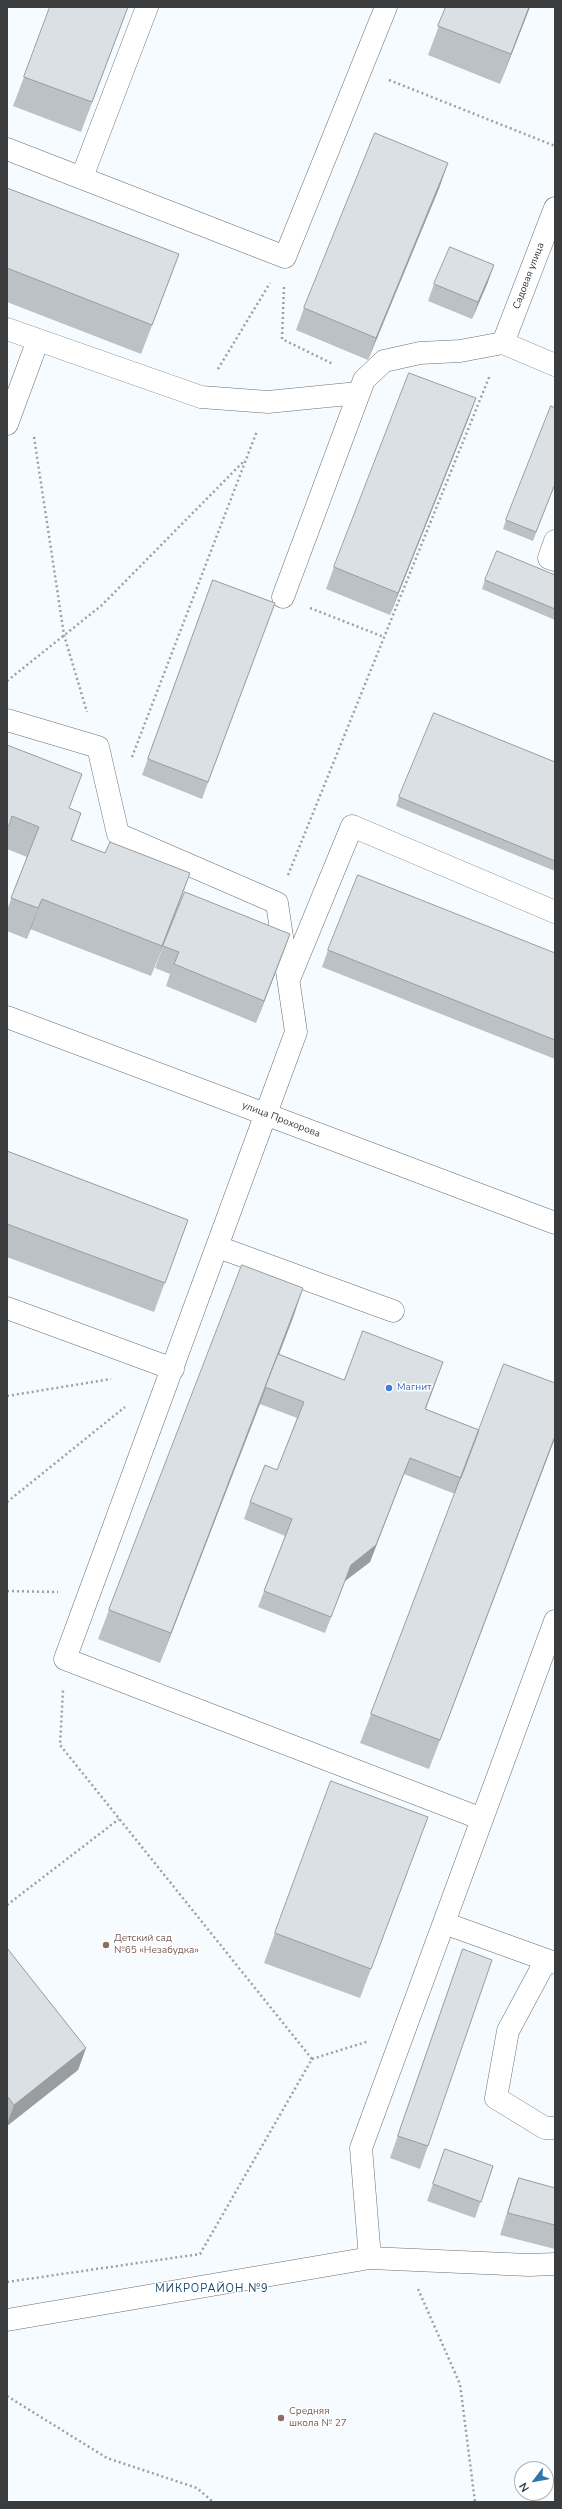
<!DOCTYPE html>
<html>
<head>
<meta charset="utf-8">
<style>
  body { margin:0 }
  #map { position:relative; width:562px; height:2509px; overflow:hidden; background:#f5fbff; font-family:"Nunito Sans",sans-serif }
  canvas { display:block }
  .frame { position:absolute; inset:0; border:8px solid #3a3c3e; pointer-events:none }
  .north { position:absolute; left:514px; top:2461px; width:40px; height:40px; box-sizing:border-box; background:#fff; border:1px solid #b0b1b2; border-radius:50%; rotate:238deg; font-size:11px; font-weight:700; line-height:16px; text-align:center; color:#3a3c3e }
  .north::after { content:''; display:block; margin:auto; width:14px; height:18px; background:#2f76aa; clip-path:polygon(50% 0,100% 100%,50% 72%,0 100%) }
</style>
</head>
<body>
<div id="map">
<canvas width="562" height="2509"></canvas>
<div class="frame"></div>
<div class="north">N</div>
</div>
<script>
const ctx = document.querySelector('canvas').getContext('2d');
ctx.lineJoin = 'round';
function stroke(path, color, width, dash) { ctx.strokeStyle = color; ctx.lineWidth = width; ctx.lineCap = dash ? 'butt' : 'round'; ctx.setLineDash(dash || []); ctx.stroke(path); }
function paint(path, color) { ctx.fillStyle = color; ctx.fill(path, 'evenodd'); }
function label(font, color, halo, rows, align = 'center') {
  ctx.font = font + ' "Nunito Sans",sans-serif'; ctx.lineWidth = 3; ctx.setLineDash([]); ctx.textBaseline = 'middle'; ctx.strokeStyle = halo; ctx.fillStyle = color; for (const [text, x, y, turn = 0] of rows) {
    ctx.save(); ctx.translate(x, y); ctx.rotate((+turn || 0) * Math.PI / 180); ctx.textAlign = isNaN(turn) ? turn : align; if (halo) ctx.strokeText(text, 0, 0); ctx.fillText(text, 0, 0); ctx.restore();
  }
}
const minor = new Path2D(`
  M7 149 285 257 386 7
  M82 177 147 7
  M7 329 201 397 268 402 358 393
  M503 343 555 208
  M7 424 38 340
  M555 541 549 558 555 560
  M283 597 364 380 384 361 420 353 460 351 503 343 555 365
  M7 720 98 747 118 834 277 903 296 1032 65 1659 482 1819
  M289 979 352 826 555 912
  M7 1017 555 1223
  M218 1247 393 1311
  M7 1308 173 1369
  M444 1923 555 1963
  M546 1960 508 2031 496 2098 545 2128H555
  M370 2258 361 2148 555 1621
  M7 2320 370 2258 529 2265 555 2264`);
stroke(minor, '#6b6f73', 23);
stroke(new Path2D(`
  M389 80 555 146
  M284 287 282 339 333 364
  M218 369 270 283
  M34 437 64 635 87 712
  M310 608 384 637
  M7 681 102 605 245 460
  M132 757 257 431
  M288 875 490 375
  M7 1396 111 1379
  M7 1502 125 1407
  M7 1591 58 1592
  M7 1905 119 1819
  M312 2059 369 2041
  M7 2282 200 2254 312 2059 60 1745 63 1690
  M418 2289 460 2384 475 2502
  M7 2396 107 2458 197 2488 213 2502`), '#9ca0a3', 2.5, [2, 3]);
stroke(minor, '#fff', 22);
paint(new Path2D(`
  M128 7 81 132 13 106 24 77Z
  M446 7H530L500 84 428 55Z
  M440 186 368 360 296 330 304 308Z
  M7 188 179 254 141 354 7 302Z
  M488 282 472 319 428 301 434 284Z
  M476 398 468 420 390 615 326 589 334 567Z
  M555 484 533 541 503 529 506 520Z
  M555 575V620L482 589 485 580Z
  M213 580 275 603 202 799 142 775Z
  M7 745 69 808 81 813 72 840 105 853 190 873 151 976 30 929 27 939 7 931V910L27 857 7 849Z
  M555 762V871L396 806 399 797Z
  M290 934 282 956 256 1023 166 986 170 974 155 968 163 946Z
  M328 950 555 953V1059L322 967Z
  M7 1151 188 1220 154 1312 7 1257Z
  M303 1288 279 1354 344 1380 437 1379 426 1409 479 1430 555 1438 429 1769 360 1743 455 1494 404 1474 370 1562 345 1581 325 1633 258 1607 285 1536 244 1519 250 1502 277 1470 297 1418 260 1404 160 1663 98 1639 109 1610Z
  M417 1846 360 1998 264 1963 275 1933Z
  M7 1948 86 2048 78 2070 7 2126Z
  M463 1949 428 2146 420 2169 390 2158Z
  M445 2149 493 2166 475 2218 427 2201Z
  M519 2178 555 2188V2249L500 2235 511 2200Z`), '#bbc1c4');
paint(new Path2D(`
  M529 7H530L500 84 511 54Z
  M448 163 440 186 368 360 376 338Z
  M179 254 168 284 141 354 152 325Z
  M494 265 488 282 472 319 478 302Z
  M476 398 468 420 390 615 398 593Z
  M190 873 179 904 151 976 162 946Z
  M42 899 30 929 27 939Z
  M290 934 282 956 256 1023 264 1001Z
  M303 1288 293 1318 160 1663 171 1633Z
  M555 1436V1438L429 1769 440 1740Z
  M410 1458 370 1562 345 1581 325 1633 351 1565Z
  M86 2048 78 2070 7 2126V2124L14 2105Z`), '#999da0');
const building = new Path2D(`
  M50 7H128L92 102 24 77Z
  M446 7H529L511 54 438 26Z
  M375 133 448 163 376 338 304 308Z
  M7 188 179 254 152 325 7 268Z
  M450 247 494 265 478 302 434 284Z
  M409 373 476 398 398 593 334 567Z
  M551 406 555 408V484L536 532 506 520Z
  M497 551 555 575V609L485 580Z
  M213 580 275 603 208 782 148 759Z
  M434 713 555 762V861L399 797Z
  M7 745 82 774 69 808 81 813 71 840 105 853 110 842 190 873 162 946 42 899 38 908 11 898 39 827 12 816 9 826H7Z
  M358 875 555 953V1040L328 950Z
  M185 892 290 934 264 1001 174 964 179 952 163 946Z
  M7 1151 188 1220 165 1283 7 1224Z
  M242 1265 303 1288 171 1633 109 1610Z
  M363 1331 443 1362 425 1409 479 1430 461 1478 410 1458 376 1545 351 1565 331 1617 264 1591 292 1519 250 1502 265 1465 277 1470 304 1402 265 1387 278 1354 344 1380Z
  M504 1364 555 1383V1436L440 1740 371 1714Z
  M331 1781 428 1817 371 1969 275 1933Z
  M7 1948 86 2048 14 2105 7 2096Z
  M463 1949 492 1960 428 2146 398 2136Z
  M445 2149 493 2166 481 2202 433 2184Z
  M519 2178 555 2188V2225L508 2213Z`);
paint(building, '#dae0e4');
stroke(building, '#999da0', 1);
for (const [x, y, r, color] of [
  [389,1388,4,"#3f7fe0"],
  [106,1945,4,"#8d6e63"],
  [281,2418,4,"#8d6e63"]
]) { const dot = new Path2D(); dot.arc(x, y, r, 0, 2 * Math.PI); ctx.fillStyle = color; ctx.fill(dot); stroke(dot, '#fff', 1.5); }
label('10px', '#3a3c3e', '#fff', [
  ["Садовая улица",529,276,-69],
  ["улица Прохорова",281,1120,21]
]);
label('10px', '#366cbe', '#fff', [
  ["Магнит",397,1388]
], 'left');
label('10px', '#785e54', '#fff', [
  ["Детский сад",114,1939],
  ["№65 «Незабудка»",114,1951],
  ["Средняя",289,2412],
  ["школа № 27",289,2424]
], 'left');
ctx.letterSpacing = '1px';
label('11px', '#194a6e', '#fff', [
  ["МИКРОРАЙОН №9",212,2289]
]);
ctx.letterSpacing = '0px';
</script>
</body>
</html>
